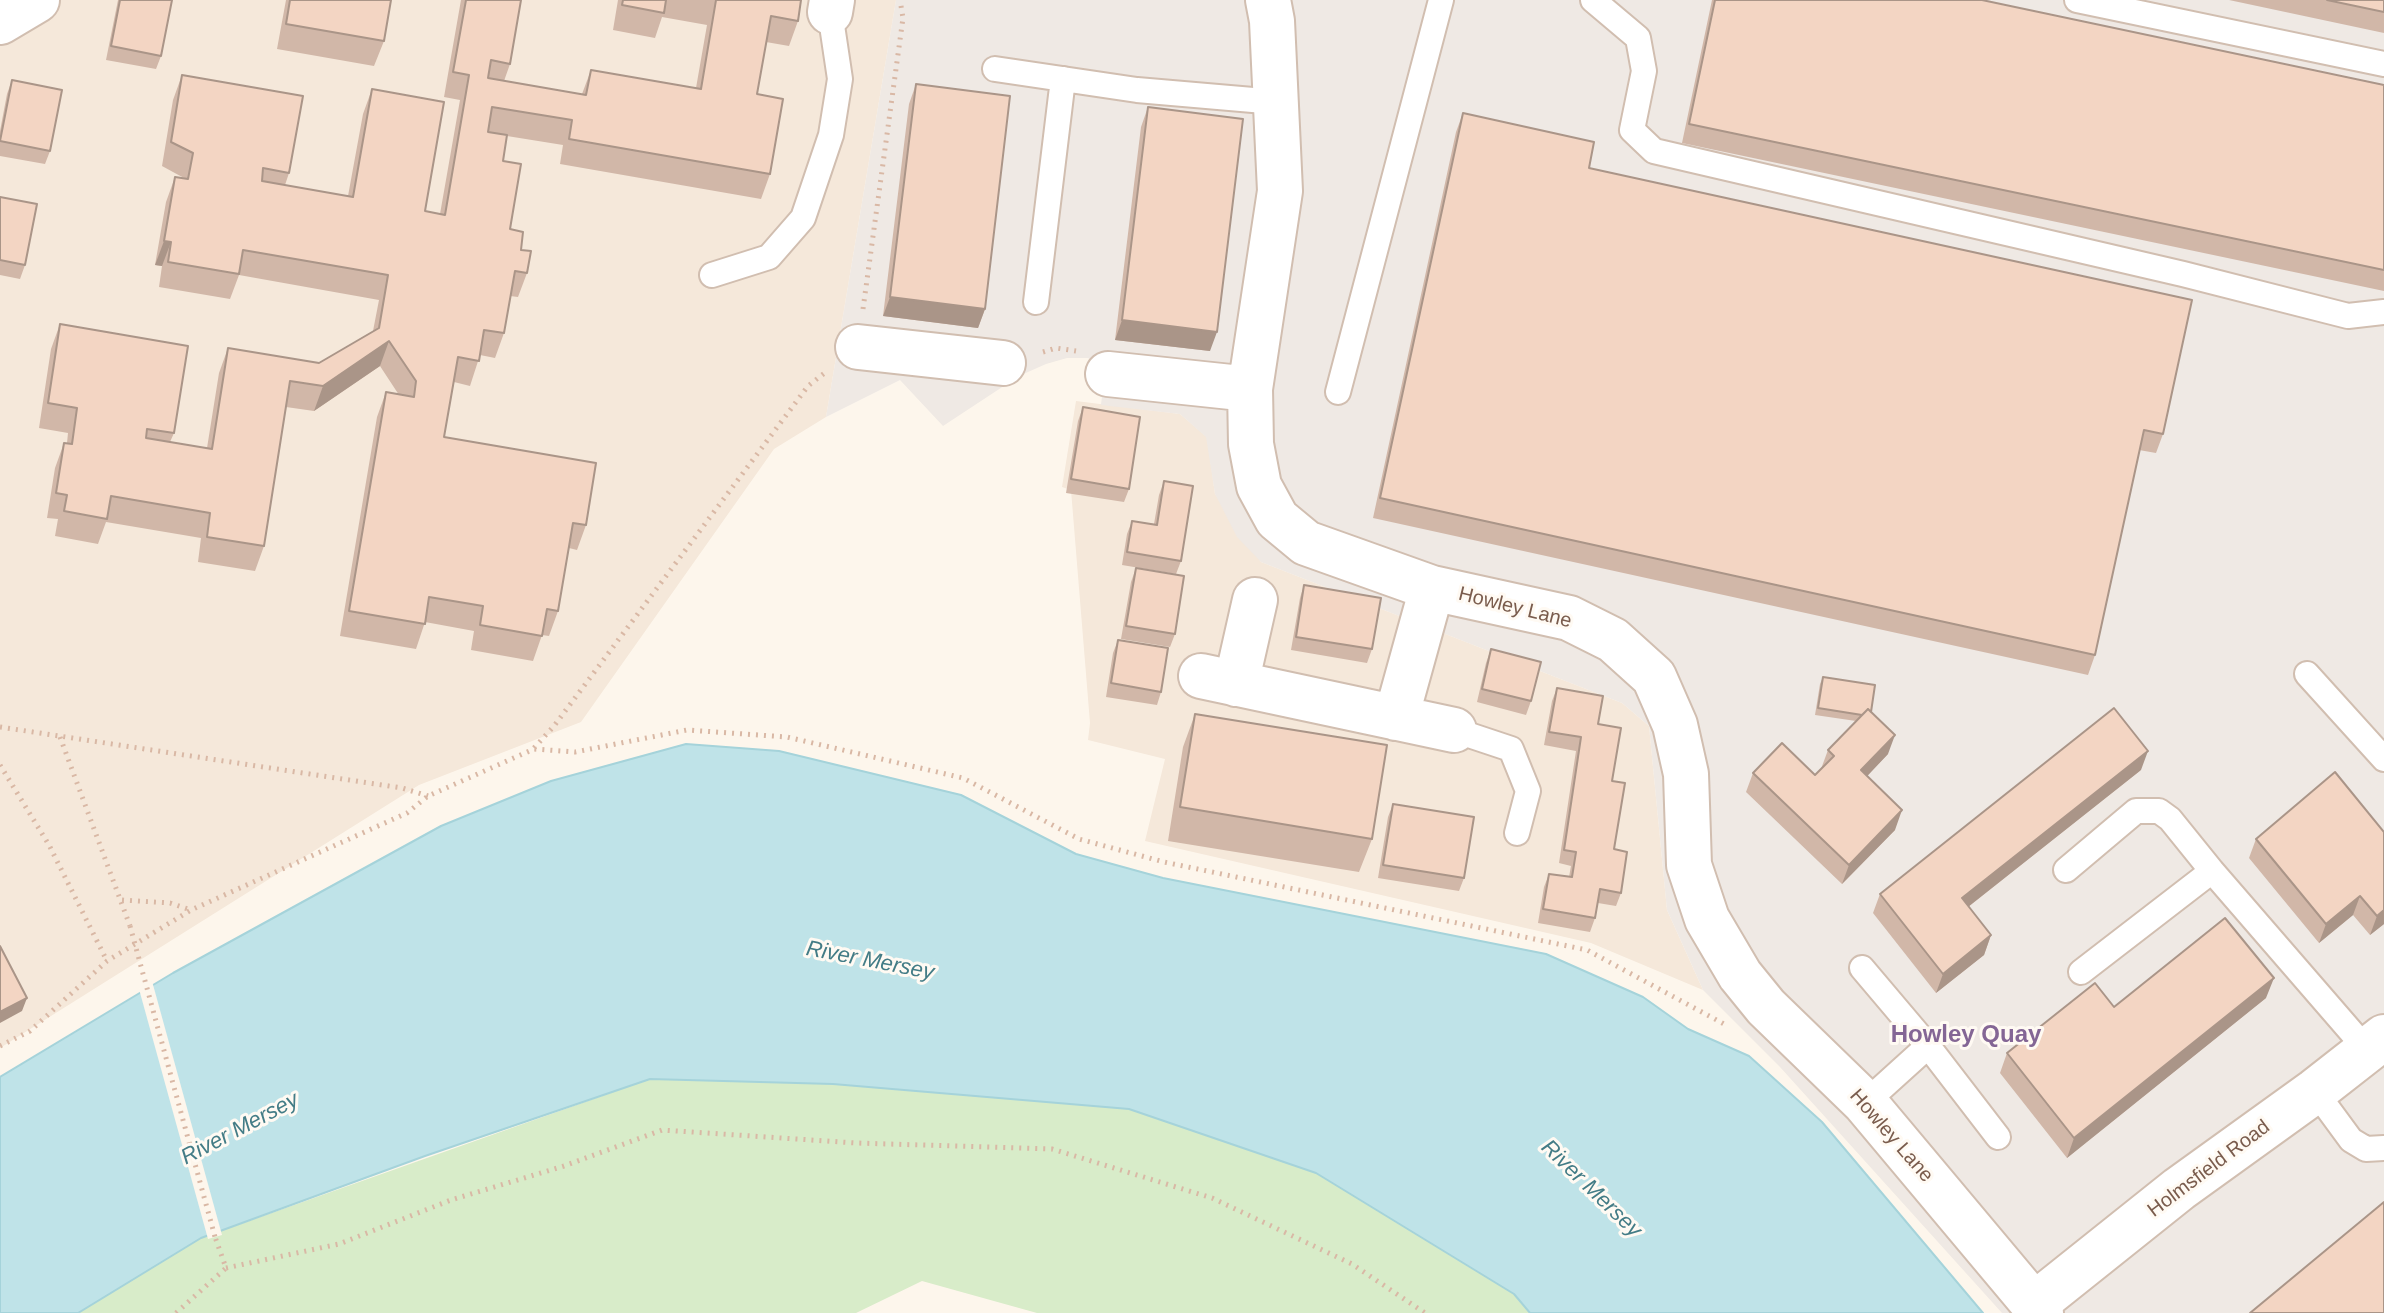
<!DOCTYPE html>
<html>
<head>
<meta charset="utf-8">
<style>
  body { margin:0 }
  canvas { display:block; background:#fdf6ec }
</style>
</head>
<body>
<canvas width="2384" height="1313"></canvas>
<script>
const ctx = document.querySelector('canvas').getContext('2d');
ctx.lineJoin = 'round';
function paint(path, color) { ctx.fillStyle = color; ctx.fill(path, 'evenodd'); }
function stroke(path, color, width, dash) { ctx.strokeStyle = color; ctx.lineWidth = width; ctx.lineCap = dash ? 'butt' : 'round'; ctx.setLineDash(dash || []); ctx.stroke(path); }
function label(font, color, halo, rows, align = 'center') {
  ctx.font = font + ' Arial,sans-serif'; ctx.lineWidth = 6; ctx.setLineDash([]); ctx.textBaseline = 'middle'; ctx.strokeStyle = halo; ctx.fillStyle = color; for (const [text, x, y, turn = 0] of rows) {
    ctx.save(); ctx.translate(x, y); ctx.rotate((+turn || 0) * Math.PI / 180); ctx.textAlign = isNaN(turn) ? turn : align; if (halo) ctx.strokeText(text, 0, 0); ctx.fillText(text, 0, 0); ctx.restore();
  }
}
paint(new Path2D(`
  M0 0H896L826 417 774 449 581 722 419 785 0 1048Z
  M1076 401 1180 414 1207 437 1215 494 1261 562 1622 703 1649 726 1667 910 1703 990 1591 943 1145 841 1165 759 1088 740 1090 723 1071 490 1062 487Z`), '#f5e8da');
paint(new Path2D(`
  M896 0H2384V1313H2002L1780 1067 1703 990 1667 910 1649 726 1622 703 1261 562 1237 537 1215 494 1206 437 1180 414 1101 405 1106 362 1087 358H1067L1046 364 1019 376 943 426 900 380 826 417Z`), '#efe9e4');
paint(new Path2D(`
  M650 1079 833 1084 1129 1109 1316 1173 1514 1294 1530 1313H1037L922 1281 856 1313H78L201 1238Z`), '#d8ecc9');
const water = new Path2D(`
  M686 744 779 751 961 795 1076 854 1163 878 1546 954 1643 997 1688 1029 1749 1056 1822 1122 1983 1313H1530L1514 1294 1316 1173 1129 1109 833 1084 650 1079 425 1156 201 1238 78 1313H0V1077L173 973 441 826 551 781Z`);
paint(water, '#bfe3e8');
stroke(water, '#a5d3da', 2);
paint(new Path2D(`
  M152 981 222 1235 208 1239 139 989Z`), '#fdf6ec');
const lane = new Path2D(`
  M1593 0 1638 38 1644 71 1632 130 1654 151 2183 274 2348 316 2384 312
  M2077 0 2384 64
  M995 69 1137 90 1276 102
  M712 275 769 257 803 218 831 135 840 79 830 12
  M1036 302 1063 79
  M1338 392 1441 0
  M2307 674 2384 759
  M1454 730 1511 749 1528 791 1517 833
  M2066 870 2136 811H2159L2170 819 2212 871 2367 1050
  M1862 968 1928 1046
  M2081 972 2212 871
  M2315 1091 2351 1140 2366 1149 2384 1148
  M1865 1103 1928 1046 1998 1137`);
const street = new Path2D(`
  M1268 0 1272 21 1280 191 1250 389 1251 444 1259 486 1277 519 1306 543 1432 588 1569 618 1613 640 1654 677 1675 725 1686 774 1689 865 1707 919 1740 975 1766 1007 1865 1103 2041 1313
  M830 12 832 0
  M0 22 37 0
  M858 347 1003 363
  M1108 374 1250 389
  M1201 676 1454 730
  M1236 684 1255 600
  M1396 718 1432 588
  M2035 1304 2179 1189 2315 1091 2384 1037`);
stroke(lane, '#d1beb0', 28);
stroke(street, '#d1beb0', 48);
stroke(new Path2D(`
  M863 309 903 18 900 0
  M1043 352 1056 348 1076 351
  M0 727 402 788 428 796
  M60 737 130 926
  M534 748 554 726 808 386 827 371
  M0 765 49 845 107 961
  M122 900 170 903 191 910
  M0 1046 30 1031 107 961 191 910 407 813 428 796 534 749 575 752 687 730 787 737 963 778 1079 839 1164 862 1587 950 1724 1024
  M226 1268 339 1244 451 1200 564 1166 662 1130 856 1143 1052 1149 1212 1198 1352 1264 1425 1313
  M176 1313 226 1268 215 1237`), '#d9b8a5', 5, [2, 6]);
stroke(lane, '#fff', 24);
stroke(street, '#fff', 44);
stroke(new Path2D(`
  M130 926 215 1237`), '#d9b8a5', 5, [2, 6]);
paint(new Path2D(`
  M118 0H172L161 56 156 69 106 60Z
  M286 0H391L384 41 374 66 277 49Z
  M461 0H521L510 64 504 81 582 94 591 70 696 88 707 25 662 17 655 38 613 30 618 0H801L798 21 789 46 766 42 757 94 770 174 761 199 560 164 563 145 507 136 503 161 510 229 521 250 527 273 518 297 510 296 504 333 495 358 480 355 470 386 454 382 444 437 586 525 577 550 569 548 558 611 549 636 542 635 533 661 471 650 474 631 425 622 416 649 340 636 377 417 386 392 399 395 380 366 314 411 286 407 264 546 255 571 198 562 201 538 106 522 98 544 55 536 58 519 47 518 55 468 64 443H67L68 433 39 428 51 349 60 324 174 433 170 442 207 448 219 373 228 348 319 363 373 331 379 300 239 275 230 299 159 287 162 266 155 265 166 202 175 177 184 178 162 166 173 100 182 75 289 173 285 185 348 196 363 114 372 89 425 211 440 214 460 100 444 97Z
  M1712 0H1982L2384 85V291L1682 143Z
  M2229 0H2384V33Z
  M12 80 50 151 45 164 0 156V131L7 94Z
  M916 84 985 309 978 328 883 316 909 104Z
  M1148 107 1210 351 1115 340 1141 127Z
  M1463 113 2163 434 2156 453 2139 450 2095 655 2088 675 1373 518 1456 132Z
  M0 197 25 265 20 279 0 275Z
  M1083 407 1129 489 1124 502 1066 493 1078 421Z
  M1164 481 1181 561 1176 574 1122 565 1127 534 1132 521 1154 524 1159 495Z
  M1136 568 1175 634 1170 647 1121 639 1131 582Z
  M1304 585 1372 649 1367 663 1291 650 1300 598Z
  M1118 640 1161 692 1157 705 1106 697 1113 653Z
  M1491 649 1531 701 1526 715 1477 702 1486 663Z
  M1823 677 1871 712 1888 754 1867 776 1895 830 1842 884 1746 792 1753 773 1815 775 1821 769 1828 750 1856 721 1815 715 1820 684Z
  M1557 688 1598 724 1612 781 1614 849 1621 893 1616 906 1598 903 1595 918 1590 932 1538 923 1544 887 1549 874 1569 877 1571 866 1559 863 1576 751 1544 745 1552 701Z
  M1195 714 1372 839 1359 872 1168 841 1183 747Z
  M2141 770 1968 907 1991 935 1984 955 1936 993 1873 913 1880 894Z
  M1393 804 1464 878 1459 891 1378 878 1388 817Z
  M2384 832V924L2370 935 2353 915 2319 943 2249 858 2256 839Z
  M2266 998 2067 1158 2000 1073 2007 1053 2114 1007Z`), '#d1b7a8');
paint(new Path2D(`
  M164 241 171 242 162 266 155 265Z
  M890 297 985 309 978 328 883 316Z
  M1122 320 1217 332 1210 351 1115 340Z
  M389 341 380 366 314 411 323 386Z
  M1895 735 1888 754 1854 790 1861 770Z
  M2148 751 2141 770 1954 918 1962 898Z
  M1902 810 1895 830 1842 884 1849 865Z
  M2360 896 2353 915 2319 943 2326 924Z
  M2384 910V924L2370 935 2377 916Z
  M1991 935 1984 955 1936 993 1943 974Z
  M2274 978 2266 998 2067 1158 2074 1138Z
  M27 998 22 1011 0 1023V1012Z`), '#aa9588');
const building = new Path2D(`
  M120 0H172L161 56 111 46Z
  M290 0H391L384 41 286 24Z
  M466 0H521L510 64 491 60 488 78 586 95 591 70 701 89 716 0H801L798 21 771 16 757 94 783 99 770 174 569 139 572 120 492 107 488 132 507 135 503 161 521 164 510 229 523 232 521 250 531 251 527 273 515 271 504 333 484 330 479 361 458 357 444 437 596 463 586 525 573 523 558 611 547 609 542 636 480 625 483 606 429 597 425 624 349 611 386 392 414 397 416 381 389 341 323 386 290 381 264 546 207 537 210 513 111 496 107 519 64 511 67 495 56 493 64 443 72 444 77 408 48 403 60 324 188 346 174 433 147 429 146 438 212 449 228 348 319 363 379 328 388 275 243 250 239 274 168 262 171 242 164 241 175 177 188 179 193 153 171 142 182 75 303 96 289 173 263 168 262 181 353 197 372 89 444 102 425 211 445 215 469 75 453 72Z
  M623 0H666L664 13 622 5Z
  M1715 0H1982L2384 85V270L1689 124Z
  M2327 0H2384V12Z
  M12 80 62 90 50 151 0 141Z
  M916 84 1010 96 985 309 890 297Z
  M1148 107 1243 119 1217 332 1122 320Z
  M1463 113 1594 142 1589 168 2192 300 2163 434 2144 430 2095 655 1380 498Z
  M0 197 37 204 25 265 0 260Z
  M1083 407 1140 417 1129 489 1071 479Z
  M1164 481 1193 486 1181 561 1127 552 1132 521 1157 525Z
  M1136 568 1184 576 1175 634 1126 626Z
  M1304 585 1381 598 1372 649 1296 637Z
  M1118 640 1168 648 1161 692 1111 683Z
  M1491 649 1541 662 1531 701 1482 689Z
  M1823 677 1875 685 1871 712 1868 709 1862 715 1818 708Z
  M1557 688 1603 696 1598 724 1621 728 1612 781 1625 783 1614 849 1627 852 1621 893 1600 889 1595 918 1543 909 1549 874 1572 877 1576 852 1564 850 1581 737 1549 732Z
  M2114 708 2148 751 1962 898 1991 935 1943 974 1880 894Z
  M1868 709 1895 735 1861 770 1902 810 1849 865 1753 773 1782 743 1815 775 1834 756 1828 750Z
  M1195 714 1387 745 1372 839 1180 807Z
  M2335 772 2384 832V910L2377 916 2360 896 2326 924 2256 839Z
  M1393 804 1474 817 1464 878 1383 865Z
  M2225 918 2274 978 2074 1138 2007 1053 2095 983 2114 1007Z
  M0 946 27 998 0 1012Z
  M2384 1202V1313H2250Z`);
paint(building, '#f3d5c3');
stroke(building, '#aa9588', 2);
label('20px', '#7a5c4d', '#fffaf3', [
  ["Howley Lane",1515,608,14],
  ["Howley Lane",1891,1136,49],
  ["Holmsfield Road",2209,1169,-37]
]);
label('italic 22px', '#437c86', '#fffaf3', [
  ["River Mersey",870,961,11],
  ["River Mersey",240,1129,-28],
  ["River Mersey",1591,1189,44]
]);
label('bold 24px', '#846695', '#fffaf3', [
  ["Howley Quay",1966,1035]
]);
</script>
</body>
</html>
